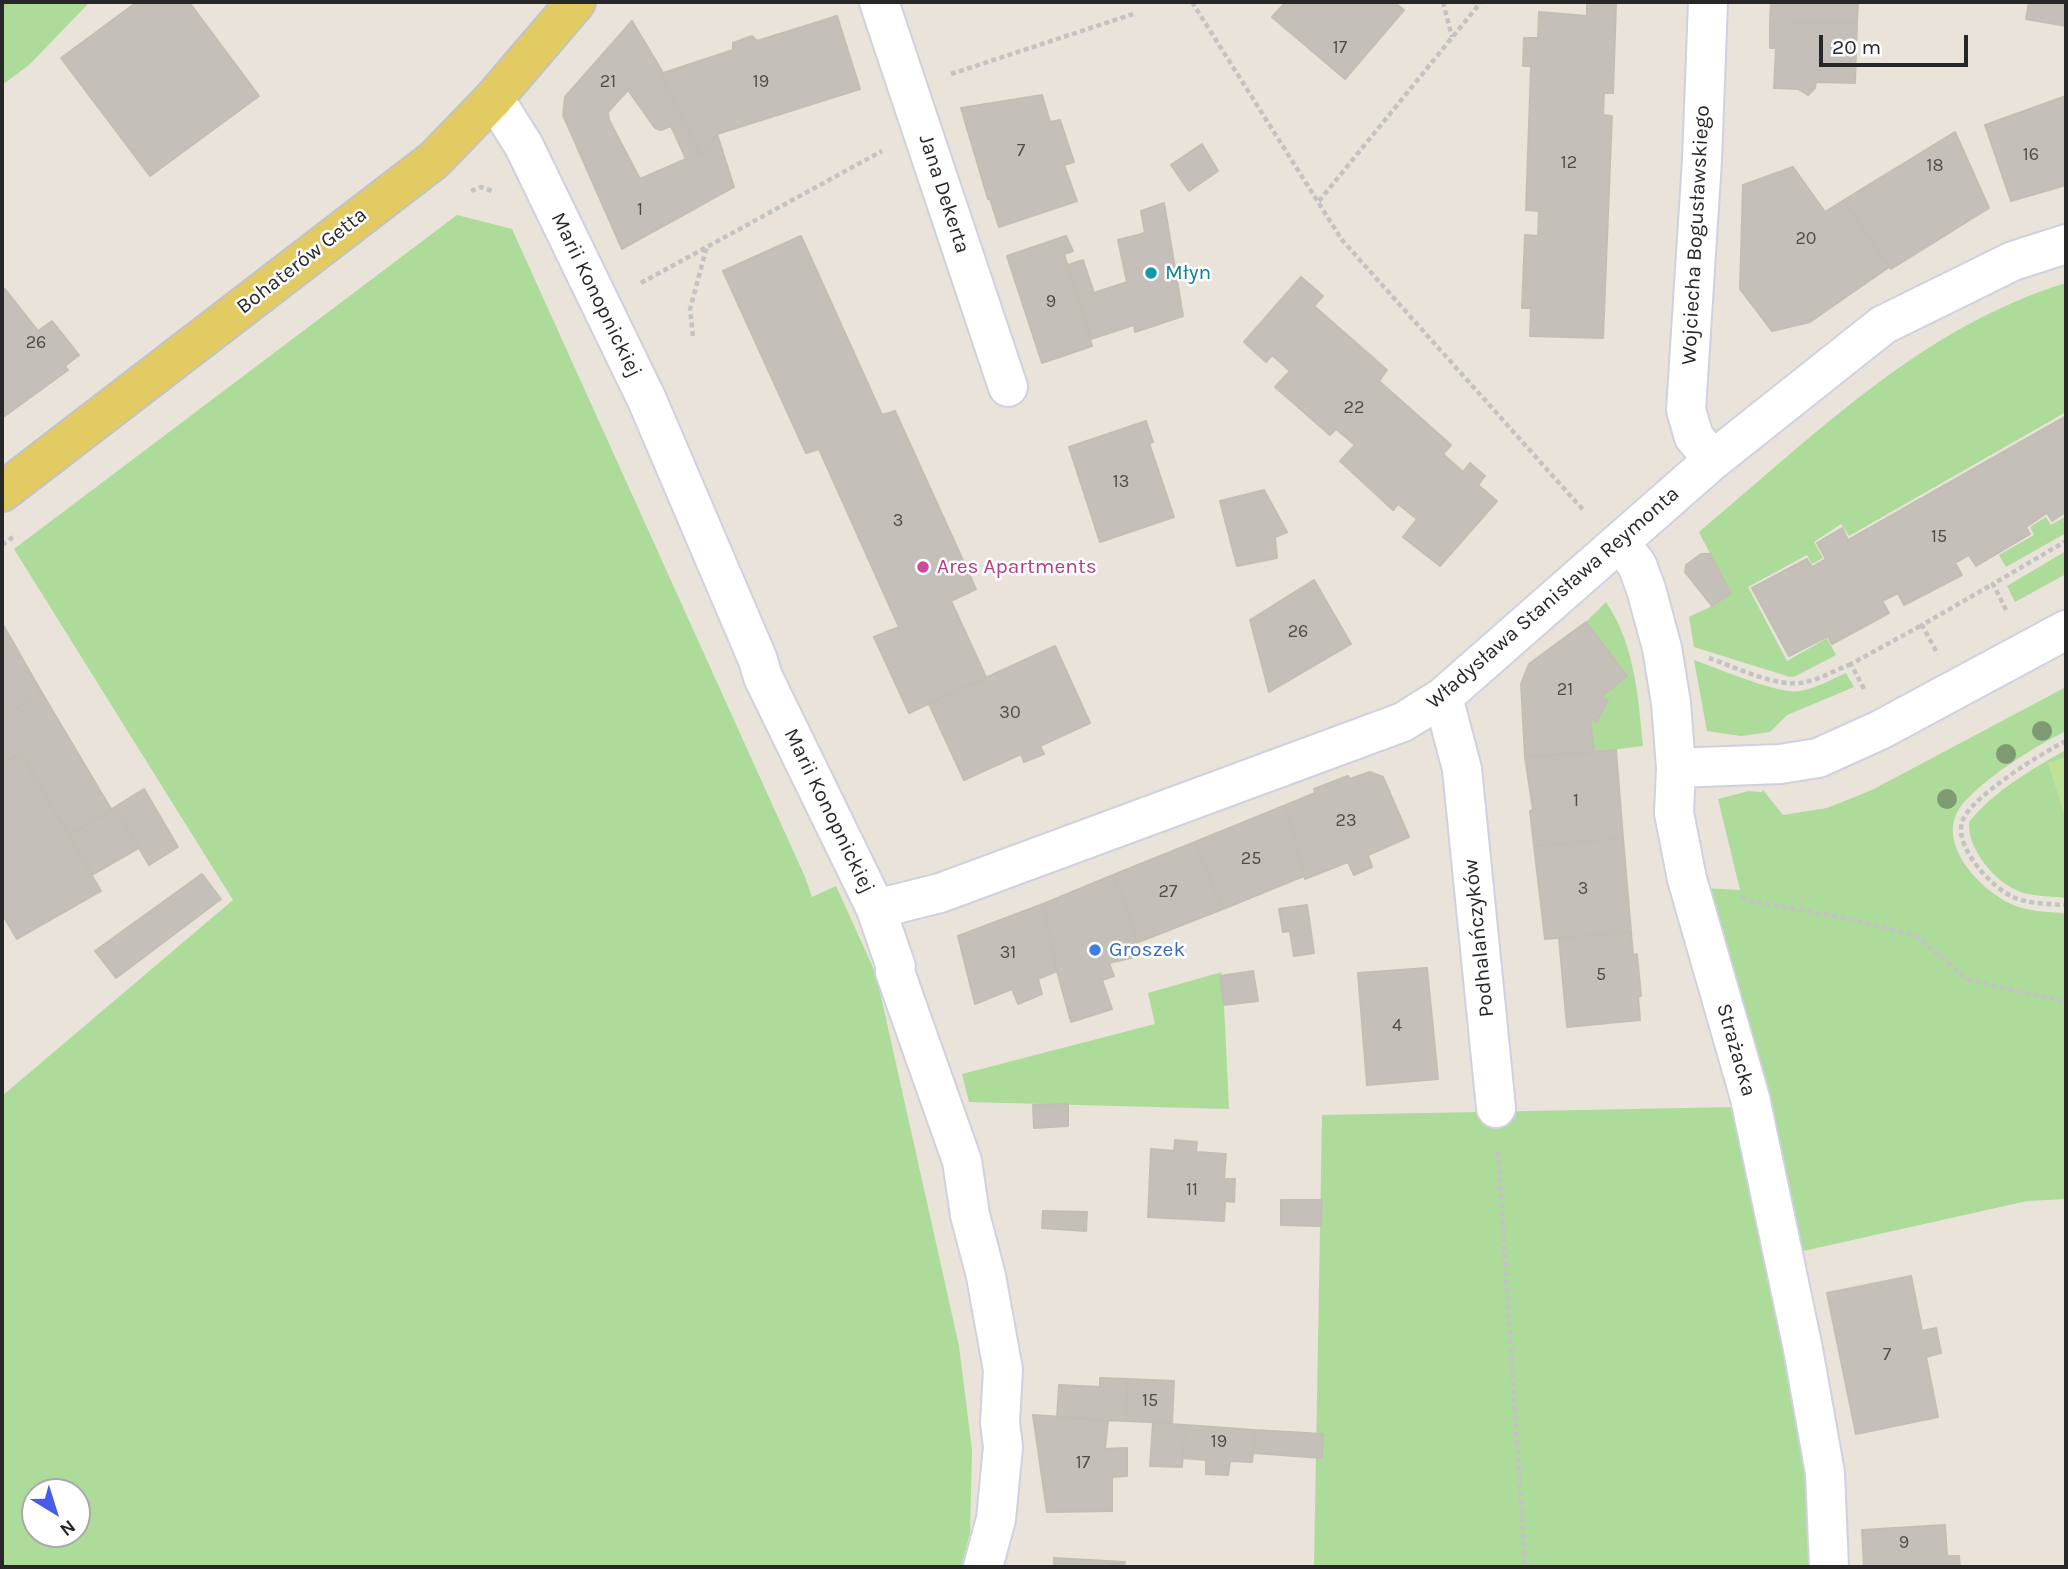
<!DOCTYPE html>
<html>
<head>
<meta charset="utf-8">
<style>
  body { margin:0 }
  #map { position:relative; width:2068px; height:1569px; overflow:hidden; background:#e9e3da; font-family:Karla,sans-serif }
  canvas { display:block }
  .frame { position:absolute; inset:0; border:4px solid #272727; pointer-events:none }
  .north { position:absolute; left:21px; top:1478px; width:70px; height:70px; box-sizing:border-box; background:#fff; border:2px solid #a9a9a9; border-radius:50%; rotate:142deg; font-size:19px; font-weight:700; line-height:28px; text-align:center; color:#272727 }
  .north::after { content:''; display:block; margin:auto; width:24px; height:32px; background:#465de9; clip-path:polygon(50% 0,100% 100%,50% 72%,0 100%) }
  .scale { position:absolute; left:1819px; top:35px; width:149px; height:32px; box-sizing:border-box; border:4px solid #272727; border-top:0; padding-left:9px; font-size:21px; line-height:24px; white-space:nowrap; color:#272727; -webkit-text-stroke:5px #fff; paint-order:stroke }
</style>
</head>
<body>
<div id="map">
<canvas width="2068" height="1569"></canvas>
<div class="frame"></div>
<div class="north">N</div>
<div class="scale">20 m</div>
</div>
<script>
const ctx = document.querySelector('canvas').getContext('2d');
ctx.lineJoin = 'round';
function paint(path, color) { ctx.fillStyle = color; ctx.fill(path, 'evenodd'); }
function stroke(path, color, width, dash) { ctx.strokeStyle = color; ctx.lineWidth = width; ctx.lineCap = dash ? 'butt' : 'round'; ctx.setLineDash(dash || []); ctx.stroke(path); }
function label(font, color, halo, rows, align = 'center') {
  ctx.font = font + ' Karla,sans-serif'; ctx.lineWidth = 5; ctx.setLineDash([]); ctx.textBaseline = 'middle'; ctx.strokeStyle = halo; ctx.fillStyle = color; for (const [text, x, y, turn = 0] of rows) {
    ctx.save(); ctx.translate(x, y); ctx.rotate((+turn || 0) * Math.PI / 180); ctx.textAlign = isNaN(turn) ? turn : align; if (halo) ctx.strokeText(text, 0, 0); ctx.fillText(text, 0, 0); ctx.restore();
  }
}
paint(new Path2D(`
  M2 2H90L29 65 2 85Z
  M457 215 512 229 805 877 812 897 836 886 876 974 959 1346 972 1450 970 1533 961 1567H2V1096L233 900 14 549ZM35 1492H77V1534H35Z
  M2066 283V412L1849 536 1841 524 1814 542 1823 558 1812 564 1807 555 1748 587 1787 661 1827 638 1836 655 1796 676 1790 677 1694 647 1689 617 1712 606 1730 593 1699 532C1813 437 1921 327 2066 283Z
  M2066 516V533L2006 567 1999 555 2034 535 2030 527 2046 517 2051 525Z
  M2066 551V574L2015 602 2007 586Z
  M1606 602C1635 645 1638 696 1643 746L1594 752 1590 718 1598 722 1608 701 1601 697 1627 676 1586 622Z
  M1694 660C1717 668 1779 695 1800 691 1816 688 1831 680 1846 673L1854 687 1787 715 1770 732 1741 736 1707 731Z
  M2066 687V731C2037 745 1977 782 1959 809 1937 844 1979 888 2009 903 2027 912 2047 912 2066 913V1199L2027 1201 1799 1252 1705 888 1740 890 1718 799 1749 791 1762 792 1763 790 1783 815 1827 808 1872 790Z
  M2066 750V757L2049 763 2066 819V898C2051 896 2032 897 2018 891 1994 881 1967 848 1969 822 1994 791 2032 769 2066 750Z
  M1222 972 1220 976 1224 1005 1229 1109 969 1102 962 1074 1155 1024 1148 993Z
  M1736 1107 1798 1363 1814 1567H1314L1322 1115Z`), '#addb9a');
paint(new Path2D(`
  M2066 757V819L2048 763Z`), '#bfe296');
const building = new Path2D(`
  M137 2H189L259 96 150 176 61 58Z
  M1283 2H1394L1404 10 1345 79 1272 17 1285 3Z
  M1587 2 1616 4 1613 93H1604L1603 115 1612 116 1603 338 1530 336 1531 308H1522L1525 235 1538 236 1539 211 1526 210 1531 66H1523L1524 38H1538L1539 12 1587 16Z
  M1771 2H1858L1857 23 1770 22Z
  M2029 2H2066V26L2026 19Z
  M837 16 860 89 717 134 701 156 660 74 733 50V43L752 36 757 41Z
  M632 21 662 71 660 74 701 156 717 134 734 187 622 249 563 115 565 97ZM628 90 655 128 661 130 671 126 686 159 640 179 609 120 608 112Z
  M1770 22 1857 23 1855 83 1816 82 1815 88 1808 95 1798 89 1774 88 1776 48H1770Z
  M1042 95 1050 122 1060 120 1074 162 1064 165 1077 201 999 227 990 199H988L961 108Z
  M2066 96V185L2011 201 1985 125Z
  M1955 132 1989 208 1891 269 1844 200Z
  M1202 144 1218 171 1189 191 1171 165Z
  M1793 167 1825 212 1844 200 1889 267 1810 322 1772 331 1740 289 1743 185Z
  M1164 203 1183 316 1135 332 1134 325 1091 339 1068 265 1083 260 1094 293 1127 282 1118 240 1145 233 1141 211Z
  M801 236 882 415 895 411 976 589 951 601 986 677 909 713 874 637 899 627 819 449 806 453 723 271Z
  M1066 236 1073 251 1064 254 1092 346 1042 363 1007 256Z
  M1301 277 1323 296 1314 306 1387 370 1379 381 1451 445 1443 454 1463 472 1470 463 1485 476 1478 485 1497 501 1440 566 1403 537 1417 519 1398 504 1393 510 1340 461 1355 445 1336 429 1330 435 1275 387 1290 371 1272 355 1266 362 1244 342Z
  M5 289 38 331 52 321 79 355 65 366 68 370 2 418V292Z
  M2066 416V512L2052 521 2047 513 2026 527 2030 534 1976 566 1969 555 1955 563 1962 575 1904 605 1898 593 1882 601 1889 613 1832 644 1828 636 1789 656 1752 588 1807 559 1812 567 1826 559 1817 543 1842 528 1848 540Z
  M1146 421 1153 442 1149 443 1174 517 1100 542 1069 447Z
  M1264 490 1287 532 1275 537 1277 558 1237 566 1220 501Z
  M1701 554H1710L1731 593 1712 606 1685 572 1686 565Z
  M1314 580 1351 644 1269 692 1250 620Z
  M1586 622 1627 676 1601 697 1608 700 1597 722 1590 718 1594 752 1525 757 1521 684 1529 664Z
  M2 623 42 693 2 717Z
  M1055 646 1090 723 1040 746 1044 754 1024 762 1021 754 964 780 929 704Z
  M42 693 111 809 69 835 21 753 3 763 2 761V717Z
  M1616 750 1623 838 1534 846 1530 811 1533 810 1525 757Z
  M21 753 101 891 17 939 2 914V763Z
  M1370 772 1383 777 1409 837 1368 855 1372 867 1354 875 1348 862 1305 879 1286 805 1315 793 1314 789 1348 776 1350 779Z
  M144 789 178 847 149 865 115 807Z
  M1286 805 1304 876 1223 909 1195 842Z
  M115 807 139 848 92 875 69 835Z
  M1623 838 1631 932 1545 939 1534 846Z
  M1195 842 1223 909 1136 943 1130 915 1113 875Z
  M202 874 221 899 116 978 95 951Z
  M1113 875 1130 915 1139 956 1109 963 1114 976 1102 980 1112 1009 1071 1022 1057 971 1043 904Z
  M1043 904 1057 971 1038 979 1042 994 1018 1004 1012 989 975 1004 958 936Z
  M1307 905 1314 953 1294 956 1290 931 1283 932 1279 909Z
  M1631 932 1633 955 1637 954 1641 996H1638L1640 1020 1567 1027 1559 938Z
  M1427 968 1438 1079 1367 1085 1358 973Z
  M1253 971 1258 1001 1224 1005 1220 976Z
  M1068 1104V1126L1034 1128 1033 1105Z
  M1175 1140 1197 1142 1196 1152 1226 1154 1224 1179H1235L1234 1202 1225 1201 1224 1221 1148 1217 1151 1149 1174 1151Z
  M1281 1200H1322L1321 1226 1281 1225Z
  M1043 1211 1087 1212 1086 1231 1042 1228Z
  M1911 1276 1922 1331 1936 1328 1941 1353 1926 1357 1938 1417 1856 1434 1827 1293Z
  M1100 1378 1128 1379 1126 1421 1057 1418 1059 1385 1100 1387Z
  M1128 1379 1174 1381 1172 1423 1126 1421Z
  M1033 1415 1108 1420 1105 1449 1127 1448V1476L1112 1477V1511L1047 1512Z
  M1153 1423 1185 1425 1182 1467 1150 1466Z
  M1185 1425 1255 1430 1252 1462 1230 1461 1228 1475 1206 1474V1460L1183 1458Z
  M1255 1430 1323 1434 1322 1458 1253 1453Z
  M1945 1525 1947 1556H1959L1960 1567H1864L1862 1530Z
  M1054 1558 1125 1562 1124 1567H1054Z`);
paint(building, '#c4c0b9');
stroke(building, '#c3beb4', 2);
const minor = new Path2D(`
  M879 2 1008 387
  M1708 2 1702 160 1686 410 1694 437 1713 460
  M494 98 524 146 647 400 758 660 763 677 876 909 896 967 895 972 962 1161 970 1215 986 1276 1003 1370 1000 1422 1003 1447 996 1519 983 1567
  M1620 542 1637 565 1646 589 1662 648 1671 703 1676 768 1674 813 1687 879 1750 1098 1803 1349 1825 1473 1829 1567
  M1443 697 1462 769 1496 1108
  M1676 768 1780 764 1818 758 1880 730 2066 630
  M876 909 940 893 1403 722 1443 697 1713 460 1883 325 2013 261 2066 244`);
const major = new Path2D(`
  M2 492 434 160 494 98 576 2`);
stroke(minor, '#cfd1df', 42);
stroke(major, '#c3c3c3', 42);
stroke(new Path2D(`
  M1192 2 1342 240 1585 512
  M1443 2 1452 37
  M951 74 1133 14
  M471 191 481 187 495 192
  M1319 201 1481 2
  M641 283 882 151
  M693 336 690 309 707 246
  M2 545 13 537
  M2006 610 1993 584 2066 541
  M1936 651 1922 625 1993 584
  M1709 658C1735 667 1779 689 1805 682 1820 679 1836 670 1851 664
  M1864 689 1851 664 1922 625
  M2066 741C2043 752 1969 798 1962 822 1954 847 1992 888 2013 897 2029 904 2049 904 2066 905
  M1741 897 1749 901 1840 917 1915 935 1967 979 2066 1002
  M1498 1152 1525 1567`), '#c3c3c3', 4.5, [5, 3.5]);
stroke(minor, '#fff', 38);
stroke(major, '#e3cb64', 38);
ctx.fillStyle = '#7f9973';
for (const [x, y] of [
  [2042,731],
  [2006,754],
  [1947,799]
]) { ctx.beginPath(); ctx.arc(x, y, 10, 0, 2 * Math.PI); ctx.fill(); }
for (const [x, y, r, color] of [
  [1151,273,7,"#0f9aa8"],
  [923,567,7,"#d1479c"],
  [1095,950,7,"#3f7fe0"]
]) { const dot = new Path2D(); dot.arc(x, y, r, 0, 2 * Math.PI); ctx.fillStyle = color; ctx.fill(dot); stroke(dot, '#fff', 2.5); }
label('18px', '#4e4d4c', null, [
  ["17",1340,48],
  ["21",608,82],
  ["19",761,82],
  ["7",1021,151],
  ["16",2031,155],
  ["12",1569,163],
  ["18",1935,166],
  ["1",640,210],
  ["20",1806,239],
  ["9",1051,302],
  ["26",36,343],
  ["22",1354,408],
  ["13",1121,482],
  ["3",898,521],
  ["15",1939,537],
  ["26",1298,632],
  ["21",1565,690],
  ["30",1010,713],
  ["1",1576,801],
  ["23",1346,821],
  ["25",1251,859],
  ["3",1583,889],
  ["27",1168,892],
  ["31",1008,953],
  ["5",1601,975],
  ["4",1397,1026],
  ["11",1192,1190],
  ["7",1887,1355],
  ["15",1150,1401],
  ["19",1219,1442],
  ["17",1083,1463],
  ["9",1904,1543]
]);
label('21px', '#272727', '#fff', [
  ["Jana Dekerta",944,194,72],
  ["Wojciecha Bogusławskiego",1696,235,-87],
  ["Bohaterów Getta",302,261,-38],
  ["Marii Konopnickiej",596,295,64],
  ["Władysława Stanisława Reymonta",1553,598,-41],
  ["Marii Konopnickiej",829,811,64],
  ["Podhalańczyków",1479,938,-96],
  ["Strażacka",1736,1050,74]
]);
label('21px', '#0d838f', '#fff', [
  ["Młyn",1165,273]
], 'left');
label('21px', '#b23c85', '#fff', [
  ["Ares Apartments",937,567]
], 'left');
label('21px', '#366cbe', '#fff', [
  ["Groszek",1109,950]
], 'left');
</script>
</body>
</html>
